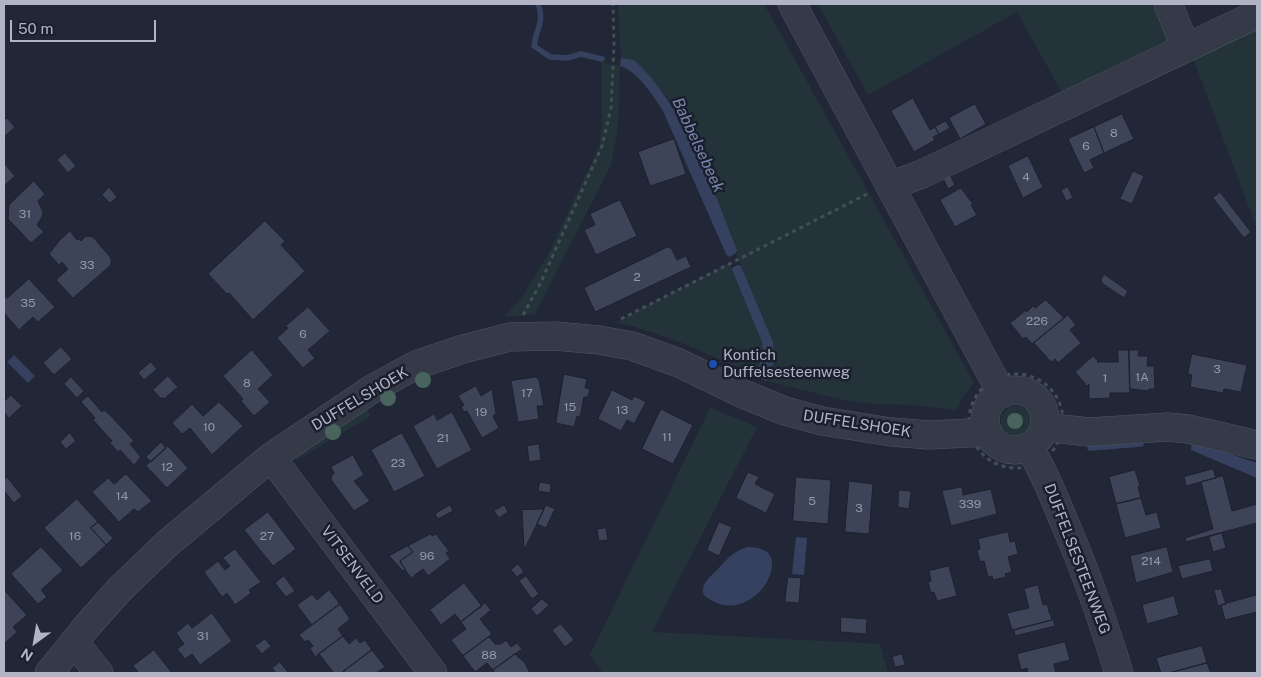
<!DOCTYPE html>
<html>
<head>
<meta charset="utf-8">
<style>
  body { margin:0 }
  #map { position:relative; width:1261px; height:677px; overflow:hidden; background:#222738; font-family:"Public Sans",sans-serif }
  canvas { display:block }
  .frame { position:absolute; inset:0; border:5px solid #b0b4c5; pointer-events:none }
  .north { position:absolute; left:10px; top:617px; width:50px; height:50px; -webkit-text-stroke:4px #1b1f2d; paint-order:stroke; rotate:212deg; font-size:14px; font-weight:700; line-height:20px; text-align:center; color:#b0b4c5 }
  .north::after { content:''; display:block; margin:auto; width:18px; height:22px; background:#b0b4c5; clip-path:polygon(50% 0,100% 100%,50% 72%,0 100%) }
  .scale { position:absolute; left:10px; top:20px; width:146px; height:22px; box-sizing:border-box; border:2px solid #b0b4c5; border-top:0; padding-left:6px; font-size:15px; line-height:18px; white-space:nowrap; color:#b0b4c5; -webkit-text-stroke:4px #1b1f2d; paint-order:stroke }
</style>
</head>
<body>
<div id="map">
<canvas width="1261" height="677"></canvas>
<div class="frame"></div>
<div class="north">N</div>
<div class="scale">50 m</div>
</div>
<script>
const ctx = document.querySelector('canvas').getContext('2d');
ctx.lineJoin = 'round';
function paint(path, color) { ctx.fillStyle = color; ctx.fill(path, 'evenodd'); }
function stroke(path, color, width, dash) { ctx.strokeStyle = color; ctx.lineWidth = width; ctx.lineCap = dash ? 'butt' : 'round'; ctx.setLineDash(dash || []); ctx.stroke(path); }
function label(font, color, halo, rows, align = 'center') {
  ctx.font = font + ' "Public Sans",sans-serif'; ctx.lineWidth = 5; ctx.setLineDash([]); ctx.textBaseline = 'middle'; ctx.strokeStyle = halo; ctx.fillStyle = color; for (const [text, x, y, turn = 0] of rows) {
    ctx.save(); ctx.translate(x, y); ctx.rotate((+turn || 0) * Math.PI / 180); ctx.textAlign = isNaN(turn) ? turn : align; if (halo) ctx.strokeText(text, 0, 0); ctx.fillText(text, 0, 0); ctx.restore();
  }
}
paint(new Path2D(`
  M618 4H764L974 383 961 399 957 410 913 405 873 404 844 400 766 381 774 361 773 342 741 266 725 219 692 144 667 97 634 60 621 58Z
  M818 4H1158L1169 38 1164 49 1065 98 1017 12 868 95Z
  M1257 22V229L1191 53Z
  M602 62 620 66 618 126 611 165 535 314 504 317 522 297 549 253 599 147 602 125Z
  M729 263 762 342C764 355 760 364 755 376 709 354 667 334 616 322Z
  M364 406 371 416 295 461 297 455Z
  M1001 421a15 15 0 1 1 30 0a15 15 0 1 1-30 0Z
  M710 408 757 427 652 632 880 644 888 673H603L590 655Z`), '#243339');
paint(new Path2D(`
  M621 58 634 60C683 104 713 189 737 250L735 254 729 257 726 254 663 111C653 96 639 72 620 66Z
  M738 265 741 266 773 342 774 361 766 381 755 376C760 364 764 355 762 342L732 270 733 267Z
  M14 355 35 376 28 383 7 362Z
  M1192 441 1257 463V478L1191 450Z
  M796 537 807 538 804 575 792 574Z
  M747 547C758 547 773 550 772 564 771 592 737 617 711 600 706 597 702 595 703 589 704 581 712 575 717 570 726 560 733 551 747 547Z`), '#36405f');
stroke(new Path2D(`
  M538 4C545 22 536 29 534 46L550 57 567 58 581 54 602 59
  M1090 448 1141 444`), '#36405f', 5.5);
const building = new Path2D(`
  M913 98 930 130 935 127 939 134 933 137 935 140 914 152 891 111Z
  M975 104 986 124 960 139 949 118Z
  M1122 114 1134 139 1104 153 1094 127Z
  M7 118 15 127 4 137V121Z
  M946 121 950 128 939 134 935 127Z
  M1094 127 1104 153 1090 160 1094 168 1084 173 1068 139Z
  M674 139 686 174 650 186 638 152Z
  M65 153 76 166 68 173 57 160Z
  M1028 156 1043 187 1023 198 1008 166Z
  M4 163 15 176 4 186Z
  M1133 171 1144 176 1132 204 1120 199Z
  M950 175 955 185 948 189 943 178Z
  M34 181 45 194 38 201 43 212 42 217 37 225 44 232 31 243 8 219 9 205Z
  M109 187 117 197 110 203 102 195Z
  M1068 187 1073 198 1066 201 1061 190Z
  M961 188 973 204 971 205 977 215 955 227 940 200Z
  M1220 192 1251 232 1244 238 1213 198Z
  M620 200 637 236 596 255 584 230 595 225 590 214Z
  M265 221 285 241 281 245 305 271 253 320 229 293 227 294 208 274Z
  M70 231 77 240 79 239 81 241 86 236 93 237 111 258V265L73 298 56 280 68 269 62 262 59 265 49 254 59 241Z
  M668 247 671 248 677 260 686 256 691 267 595 312 584 288Z
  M1104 274 1128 291 1124 298 1103 284 1101 280Z
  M29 279 55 307 38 322 33 317 19 330 4 313V298L5 297 7 298Z
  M1046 300 1064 318 1032 344 1026 337 1023 339 1010 323 1026 310 1027 312 1033 306 1035 308Z
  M308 307 330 331 308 350 315 358 303 368 277 338 288 328 286 326Z
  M1068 315 1076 325 1070 330 1081 343 1058 363 1055 359 1051 362 1034 343Z
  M61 347 72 359 54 375 43 363Z
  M252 350 273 375 258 389 270 402 254 416 241 401 243 399 223 376Z
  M1118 350H1129L1130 393H1110V398L1089 399V384L1087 386 1075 372 1093 356 1098 361 1097 362H1118Z
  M1129 350H1139L1138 356H1148L1147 366H1154L1155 389H1149V391L1130 389Z
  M1192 354 1247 365 1241 392 1224 389 1223 393 1190 387 1192 375 1188 374Z
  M151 362 157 369 144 380 138 373Z
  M564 374 587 379 585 388 590 389 588 397H584L580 417 577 416 574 427 556 423Z
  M168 376 178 387 164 399 162 397 161 399 153 390Z
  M71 377 84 391 77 398 64 384Z
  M536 377 539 380 544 406H537L539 419 518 422 511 381Z
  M476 386 481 396 492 389 496 414 493 416 499 428 482 438 467 411 464 412 461 407 464 405 458 396Z
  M612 390 632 400 634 396 646 402 634 424 627 420 621 431 598 419Z
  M11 395 22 406 9 418 4 412V402Z
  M88 396 102 412 104 410 110 415 134 441 130 444 141 457 134 465 120 450 118 452 110 443 112 441 93 420 95 418 81 402Z
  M219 402 243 426 212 455 190 428 182 434 172 423 192 404 203 416Z
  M661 409 693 425 673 464 642 449Z
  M452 412 472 450 437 469 413 426 434 414 437 420Z
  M70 433 76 441 66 449 60 442Z
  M402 433 425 476 394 492 371 450Z
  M161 442 166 448 151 462 146 457Z
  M539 444 541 460 529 462 527 446Z
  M168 446 188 468 167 488 146 466Z
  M353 455 364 475 354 481 370 501 354 511 332 481 331 477 334 473 331 467Z
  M1213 469 1216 478 1186 486 1184 477Z
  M1135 470 1140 486 1138 487 1141 498 1116 504 1109 477Z
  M748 472 759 477 755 484 775 494 766 513 736 498Z
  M126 474 152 501 138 512 134 509 119 522 92 492 108 478 114 484Z
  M1223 476 1232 511 1257 504V523L1186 542 1185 538 1213 529 1201 482Z
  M7 477 22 496 14 503 4 491V480Z
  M796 477 831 480 828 524 793 521Z
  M849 481 873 484 869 534 845 532Z
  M540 482 551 484 550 493 538 491Z
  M962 487 963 495 991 489 997 514 951 526 942 491Z
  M899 490 911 491 909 509 898 507Z
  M1141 498 1146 515 1157 512 1161 528 1125 538 1116 504Z
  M77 499 98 522 91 528 106 545 81 568 44 528Z
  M450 505 453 511 438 519 435 514Z
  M504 505 508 512 499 518 494 511Z
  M546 505 555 509 546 528 537 524Z
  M544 509 537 524 524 550 522 510Z
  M268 512 296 549 273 566 244 530Z
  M98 522 113 538 106 545 91 528Z
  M719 522 732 527 719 556 707 550Z
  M606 528 608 540 599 541 597 529Z
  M1008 532 1010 542 1015 541 1018 554 1008 557 1012 572 1005 574 1006 577 993 580 992 576 988 577 984 561 980 562 977 550 980 549 978 539Z
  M1222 533 1226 548 1213 552 1209 537Z
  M431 534 432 536 436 534 449 551 446 553 450 559 428 576 423 569 411 578 400 562V561L413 552 408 546Z
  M408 546 413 552 400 561 405 569 403 571 389 556Z
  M41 547 63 570 41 590 47 597 38 604 11 574Z
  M1167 547 1173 572 1136 583 1130 556Z
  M235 549 261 582 249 590 251 593 235 605 227 593 222 597 204 572 218 561 225 570 230 566 223 558Z
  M1210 559 1213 571 1182 579 1178 566Z
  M518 564 524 572 517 577 511 570Z
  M949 566 957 596 937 601 934 592 931 593 928 582 931 581 929 571Z
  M284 576 295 591 286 597 275 583Z
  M526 576 539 594 532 599 519 581Z
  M788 577 801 578 799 603 785 602Z
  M464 583 482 606 461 622 455 614 441 625 430 610Z
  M1038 585 1043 605 1047 604 1052 620 1012 630 1007 613 1029 608 1024 589Z
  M1221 589 1226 604 1218 606 1214 590Z
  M4 590 27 615 13 627 17 632 4 644Z
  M329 590 340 604 312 625 297 605 312 594 317 600Z
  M1257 595V612L1225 620 1221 605Z
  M1174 596 1179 615 1147 624 1142 605Z
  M542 599 549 605 537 616 531 609Z
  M485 603 491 610 480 619 492 634 463 656 451 640 466 629 461 622Z
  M340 604 350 619 338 629 343 636 315 657 310 648 313 646 308 640 305 642 299 635Z
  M1049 611H1051L1055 626 1015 636 1014 630 1052 620Z
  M212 613 232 641 200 665 192 654 185 659 177 649 184 644 176 633 188 623 192 628Z
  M841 617 867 619 866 634 841 632Z
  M561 624 574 640 565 647 552 630Z
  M343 636 349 644 356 638 360 643 365 640 372 650 341 673H334L319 654Z
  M489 637 495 644H501L506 640 511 647 517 643 522 649 493 670 487 663 475 672 463 656Z
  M265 639 271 646 262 654 255 646Z
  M1065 642 1070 660 1054 664 1056 673H1028L1027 668 1021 670 1017 654Z
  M1202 646 1207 663 1169 673H1161L1156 658Z
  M154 650 172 673H139L133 666Z
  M372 650 385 667 376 673H345L344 671Z
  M515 654 525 663 530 673H495L493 670Z
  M902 654 905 665 895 667 892 657Z
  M280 662 288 672 286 673H276L272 668Z
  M1207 663 1211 673H1169Z`);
paint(building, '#3e4458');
stroke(building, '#1d212f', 1);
const minor = new Path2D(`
  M792 4 1002 394
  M1168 4 1186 48
  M890 186 922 174 1257 14
  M985 420a30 30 0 1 1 60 0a30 30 0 1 1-60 0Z
  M1044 427 1089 432 1168 427 1188 429 1257 445
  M1029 447C1043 470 1053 494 1063 519 1085 569 1103 621 1119 673
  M271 457 433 673
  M74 642 99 673
  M49 673 87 626 120 589 168 543 271 457 372 389 416 365 463 349 510 337 555 336 599 340 632 346 679 363 743 394 785 411 822 421 891 432 929 435 988 432`);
stroke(minor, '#505463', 29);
stroke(new Path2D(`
  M523 315 540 284 602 146 611 108 614 46 613 4
  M621 319 869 193
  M969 421a47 47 0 1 1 94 0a47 47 0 1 1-94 0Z`), '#425056', 3, [4, 4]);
stroke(minor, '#353a48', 28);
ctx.fillStyle = '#49635d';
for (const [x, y] of [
  [423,380],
  [388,398],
  [1015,421],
  [333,432]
]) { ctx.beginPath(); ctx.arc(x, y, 8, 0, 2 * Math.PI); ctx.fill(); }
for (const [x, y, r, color] of [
  [713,364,5,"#1a4fb4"]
]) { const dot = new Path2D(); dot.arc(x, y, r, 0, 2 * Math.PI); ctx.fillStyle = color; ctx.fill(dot); stroke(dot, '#1b1f2d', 2); }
label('12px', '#9498aa', null, [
  ["8",1114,133],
  ["6",1086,146],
  ["4",1026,177],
  ["31",25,214],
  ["33",87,265],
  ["2",637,277],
  ["35",28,303],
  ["226",1037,321],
  ["6",303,334],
  ["3",1217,369],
  ["1A",1142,377],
  ["1",1105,378],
  ["8",247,383],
  ["17",527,393],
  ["15",570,407],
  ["13",622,410],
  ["19",481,412],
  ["10",209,427],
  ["11",667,437],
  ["21",443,438],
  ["23",398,463],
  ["12",167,467],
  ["14",122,496],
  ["5",812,501],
  ["339",970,504],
  ["3",859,508],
  ["16",75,536],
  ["27",267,536],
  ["96",427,556],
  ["214",1151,561],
  ["31",203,636],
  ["88",489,655]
]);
label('15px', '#b0b4c5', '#1b1f2d', [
  ["Kontich",723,355],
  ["Duffelsesteenweg",723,372]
], 'left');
label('15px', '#b0b4c5', '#1b1f2d', [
  ["DUFFELSHOEK",360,399,-31],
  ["DUFFELSHOEK",857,424,9],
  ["DUFFELSESTEENWEG",1077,559,69],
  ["VITSENVELD",352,565,53]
]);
label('italic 16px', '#7986ac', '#1b1f2d', [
  ["Babbelsebeek",698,145,65]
]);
</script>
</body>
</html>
